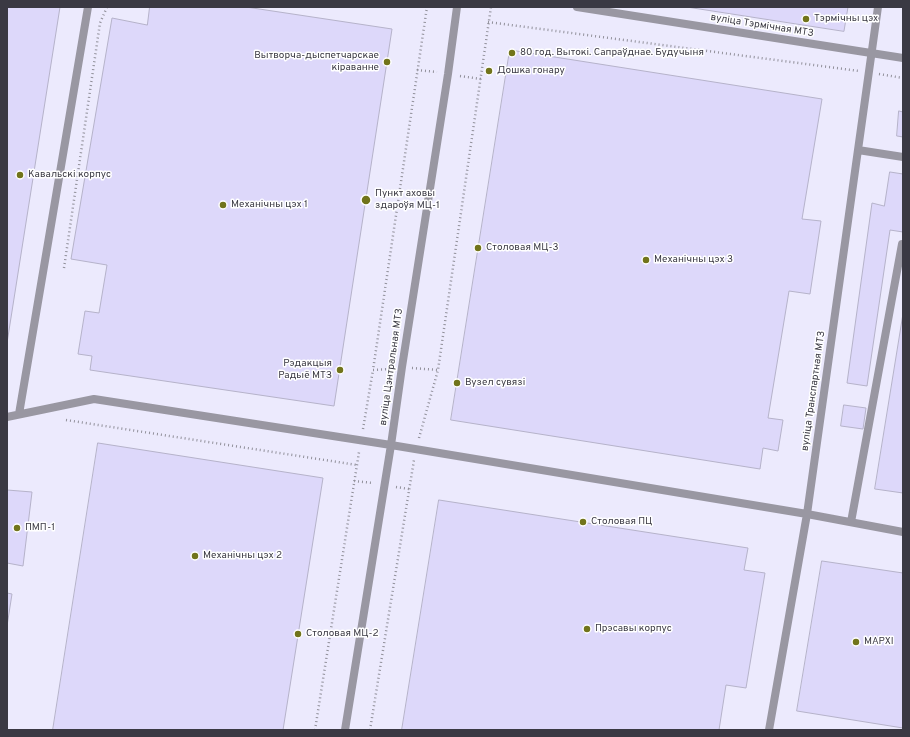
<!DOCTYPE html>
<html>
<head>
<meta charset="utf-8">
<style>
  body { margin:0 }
  #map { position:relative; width:910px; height:737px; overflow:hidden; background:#f5f4fe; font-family:Overpass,sans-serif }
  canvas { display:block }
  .frame { position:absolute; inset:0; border:8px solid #3a3943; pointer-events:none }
</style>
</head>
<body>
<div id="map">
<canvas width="910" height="737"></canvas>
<div class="frame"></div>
</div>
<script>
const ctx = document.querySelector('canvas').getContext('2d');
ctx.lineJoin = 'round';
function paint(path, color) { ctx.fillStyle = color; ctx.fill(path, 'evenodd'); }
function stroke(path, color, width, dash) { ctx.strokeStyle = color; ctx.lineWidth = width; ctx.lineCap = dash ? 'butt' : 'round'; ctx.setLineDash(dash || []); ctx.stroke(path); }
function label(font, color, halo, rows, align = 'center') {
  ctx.font = font + ' Overpass,sans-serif'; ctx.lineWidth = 3; ctx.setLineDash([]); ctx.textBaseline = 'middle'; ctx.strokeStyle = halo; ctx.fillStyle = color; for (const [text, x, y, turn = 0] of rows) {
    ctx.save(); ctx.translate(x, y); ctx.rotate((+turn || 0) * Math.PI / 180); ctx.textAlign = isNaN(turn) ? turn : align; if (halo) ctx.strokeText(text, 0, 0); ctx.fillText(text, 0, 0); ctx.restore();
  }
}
paint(new Path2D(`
  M7 7H903V730H7Z`), '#eceafd');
const building = new Path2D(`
  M7 7H60L7 343Z
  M150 7H246L392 29 334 406 90 370 92 356 78 354 85 311 99 313 107 265 71 259 112 18 147 25Z
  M687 7H848L844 31Z
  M510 50 822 99 802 219 821 221 810 294 789 291 768 418 783 420 778 451 763 448 760 469 451 420Z
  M899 111 903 112V137L897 136Z
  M890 172 903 174V232L890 230 867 386 847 383 872 203 884 206Z
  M903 314V493L875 489Z
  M844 405 866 408 863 429 841 426Z
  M98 443 323 478 283 730H53Z
  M7 490 32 492 23 566 7 563Z
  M439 500 748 548 744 570 765 573 746 688 726 685 719 730H402Z
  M822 561 903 573V728L797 711Z
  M7 593 12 594 7 626Z`);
paint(building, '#ddd8fa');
stroke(building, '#b6b3ca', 1);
stroke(new Path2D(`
  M488 22 859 71
  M417 70 437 72
  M879 74 903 78
  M460 76 481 79
  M64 268 100 23 107 7
  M412 368 438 370
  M390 369 373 370 427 7
  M66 420 357 465
  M363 429 373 370
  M419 438 438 370 491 7
  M354 481 373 483
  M396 487 409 489
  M315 730 359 452
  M370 730 414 460`), '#91909a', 2.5, [1, 3]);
stroke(new Path2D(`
  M577 7 903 58
  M858 150 903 157
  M19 414 88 7
  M7 417 94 399 391 445 807 514 903 532
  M851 522 902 244H903
  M345 730 391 445 402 367 448 74 457 7
  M769 730 807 514 878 7`), '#9997a2', 8);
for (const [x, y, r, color] of [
  [806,19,4,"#71741b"],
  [512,53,4,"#71741b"],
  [387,62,4,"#71741b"],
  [489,71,4,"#71741b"],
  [20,175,4,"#71741b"],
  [366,200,5,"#71741b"],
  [223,205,4,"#71741b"],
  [478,248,4,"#71741b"],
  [646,260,4,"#71741b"],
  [340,370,4,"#71741b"],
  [457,383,4,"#71741b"],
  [583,522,4,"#71741b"],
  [17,528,4,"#71741b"],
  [195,556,4,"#71741b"],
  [587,629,4,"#71741b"],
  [298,634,4,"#71741b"],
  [856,642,4,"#71741b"]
]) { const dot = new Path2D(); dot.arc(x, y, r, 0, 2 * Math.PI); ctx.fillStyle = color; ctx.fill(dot); stroke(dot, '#fff', 1.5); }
label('10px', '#3a3943', '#fff', [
  ["Тэрмічны цэх",814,19],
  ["80 год. Вытокі. Сапраўднае. Будучыня",520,53],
  ["Вытворча-дыспетчарскае",379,56,"right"],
  ["кіраванне",379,68,"right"],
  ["Дошка гонару",497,71],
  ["Кавальскі корпус",28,175],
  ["Пункт аховы",375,194],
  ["здароўя МЦ-1",375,206],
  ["Механічны цэх 1",231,205],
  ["Столовая МЦ-3",486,248],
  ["Механічны цэх 3",654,260],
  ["Рэдакцыя",332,364,"right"],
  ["Радыё МТЗ",332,376,"right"],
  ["Вузел сувязі",465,383],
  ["Столовая ПЦ",591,522],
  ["ПМП-1",25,528],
  ["Механічны цэх 2",203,556],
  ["Прэсавы корпус",595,629],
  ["Столовая МЦ-2",306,634],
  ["МАРХІ",864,642]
], 'left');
label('10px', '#3a3943', '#fff', [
  ["вуліца Тэрмічная МТЗ",762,26,9],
  ["вуліца Цэнтральная МТЗ",392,367,-82],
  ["вуліца Транспартная МТЗ",814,391,-82]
]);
</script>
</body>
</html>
